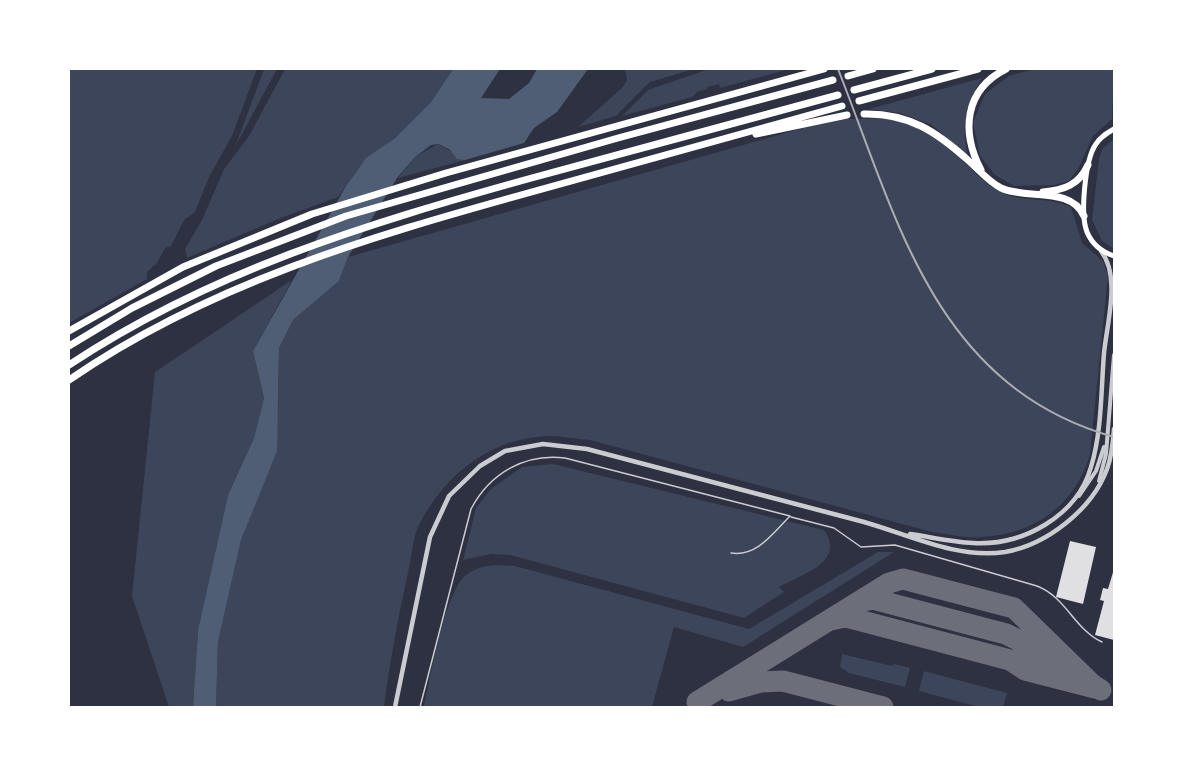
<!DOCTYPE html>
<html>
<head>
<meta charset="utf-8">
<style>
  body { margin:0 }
  #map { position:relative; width:1183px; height:776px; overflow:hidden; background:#2d3142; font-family:Montserrat,sans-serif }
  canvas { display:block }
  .frame { position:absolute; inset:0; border:70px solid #fff; pointer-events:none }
</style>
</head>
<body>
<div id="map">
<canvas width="1183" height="776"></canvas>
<div class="frame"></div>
</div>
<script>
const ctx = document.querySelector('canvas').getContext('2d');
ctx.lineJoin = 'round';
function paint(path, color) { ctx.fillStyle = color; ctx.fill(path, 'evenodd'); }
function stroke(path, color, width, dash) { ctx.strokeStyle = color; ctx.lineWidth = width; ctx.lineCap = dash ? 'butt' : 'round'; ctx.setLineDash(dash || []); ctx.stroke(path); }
paint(new Path2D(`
  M69 69H257L232 136 209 177 195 212 184 220 171 246 165 248 157 263 147 272V279L69 323Z
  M264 69H277L235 147Z
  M285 69H453L431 102 394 139 360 166 338 197 278 219 187 258 185 249 202 220 224 169 249 136Z
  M625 69H694L650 82 616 116 578 127 623 87 627 80Z
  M709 69H790L720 88 719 84 707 87V89L697 92 692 97 622 116 648 90Z
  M1034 69H1114L1112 119 1093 136 1078 169 1069 181 1054 185 1014 186 995 175 980 156 973 122 985 94 1009 76Z
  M982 78C965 107 961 122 968 156L932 125 900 113 869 109Z
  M885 118C908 123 930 130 948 146 965 161 980 181 1000 192 1022 203 1049 196 1071 207L1082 243 1103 261 1108 276 1090 454C1076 504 1035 534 983 537 967 539 948 534 932 532L590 440C572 439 554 434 536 437 484 443 444 478 420 523 413 536 412 554 409 568 399 614 390 660 384 707H216L218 642 241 540 260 491 278 413 279 348 293 320 339 281 348 257 810 126 847 119Z
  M1114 139V249L1102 241 1092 220 1099 158 1103 148Z
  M438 144 465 160 398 178 415 157Z
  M292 280 253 351 264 398 254 438 228 495 198 630 193 707H169L132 596 155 372Z
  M553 464 824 530C846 562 803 574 779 587L784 592 744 618 510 555 491 554 463 560 476 508 491 489 522 467Z
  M878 552H894L743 647 674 627 652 707H424C430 679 445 591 466 575 481 563 498 565 515 566L749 629Z
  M842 654 892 666 894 664 910 668 905 687 849 673 840 667Z
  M924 671 1007 693 1003 707H979L919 691Z`), '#3c4559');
paint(new Path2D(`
  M453 69H500L481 98 509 99 529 83 537 69H588L557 112 534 128 524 143 465 160 457 159 450 150 439 144 431 145 415 157 397 178 348 257 339 281 293 320 279 348 277 451 241 540 218 642 216 707H193L198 630 228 495 254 438 264 398 253 351 346 186 366 158 394 139 431 102Z`), '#4f5d75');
stroke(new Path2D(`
  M859 602 873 599 1006 634 1018 640 1055 676
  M831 620 845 617 858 620 1010 660 1025 670 1095 688
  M729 691 761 682 783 681 883 707
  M697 702 889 583 903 579 1014 608 1093 685 1101 690`), '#6c6f7a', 21);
paint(new Path2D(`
  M1070 541 1096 547 1083 604 1056 597Z
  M1114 569V640L1095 635 1104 601 1100 600 1103 588 1108 589Z`), '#e0e0e3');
stroke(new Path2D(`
  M791 517 834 528 861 547 895 545 1037 586C1066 597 1075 630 1102 642
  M420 707 471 509C490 473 525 453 565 458L790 516C773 533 757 557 731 553`), '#caccd0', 1.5);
stroke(new Path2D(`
  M1099 481 1106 454 1114 355
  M1079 496 1096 471 1104 447`), '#caccd0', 4);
stroke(new Path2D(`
  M910 534C931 537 952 542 973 543 1023 546 1077 516 1091 467 1102 431 1101 390 1104 353 1107 322 1121 277 1101 251
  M395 707 430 537 449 496 480 466 505 451 543 444 587 449C679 473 772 498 864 522 910 535 956 559 1005 552 1046 545 1092 510 1107 469 1112 456 1113 443 1114 429`), '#caccd0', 4.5);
stroke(new Path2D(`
  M1114 129C1107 133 1100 137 1096 144 1085 159 1080 214 1087 232 1092 244 1102 252 1114 256`), '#fff', 5);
stroke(new Path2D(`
  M848 76 873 69
  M854 90 932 69
  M859 101 978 69
  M864 114C909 113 937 132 969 161 979 170 989 182 1001 188 1027 200 1071 186 1084 216
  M756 134 847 115
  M981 170C961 132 964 90 1006 69
  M1043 192C1064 190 1079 185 1088 165
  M69 331 183 267 312 214 446 173 824 69
  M69 346 132 308 216 266 346 216 618 138 833 80
  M69 365C211 271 366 224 528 179 631 151 735 123 838 95
  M69 380C209 284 366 238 528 193 633 164 737 135 842 106`), '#fff', 7);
stroke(new Path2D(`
  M838 69C898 221 935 386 1114 437`), '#abadb3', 2);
</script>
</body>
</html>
